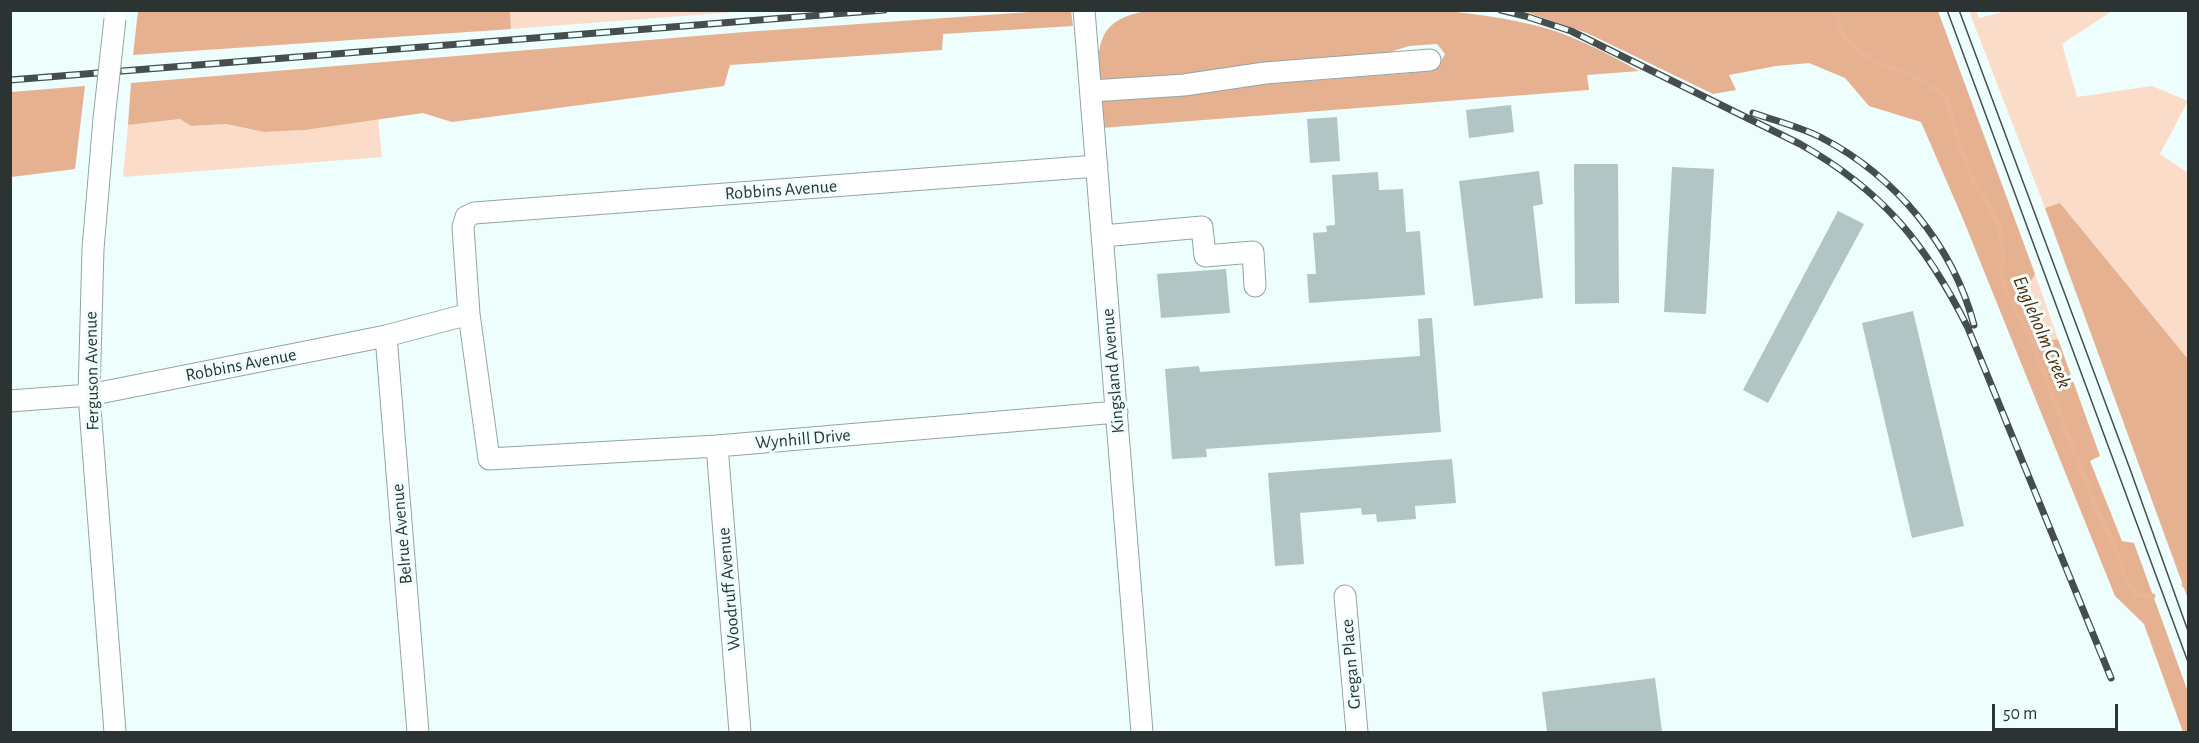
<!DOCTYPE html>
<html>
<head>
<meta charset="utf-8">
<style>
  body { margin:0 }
  #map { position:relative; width:2199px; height:743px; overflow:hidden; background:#eefefd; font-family:"Alegreya Sans",sans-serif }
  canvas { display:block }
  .frame { position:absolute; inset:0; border:12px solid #2c3433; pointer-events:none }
  .scale { position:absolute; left:1992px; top:704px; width:126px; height:27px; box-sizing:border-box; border:3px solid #2c3433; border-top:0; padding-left:8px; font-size:18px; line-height:21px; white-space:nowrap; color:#2c3433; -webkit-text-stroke:4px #eefefd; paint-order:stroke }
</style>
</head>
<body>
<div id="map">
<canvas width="2199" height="743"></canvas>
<div class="frame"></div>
<div class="scale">50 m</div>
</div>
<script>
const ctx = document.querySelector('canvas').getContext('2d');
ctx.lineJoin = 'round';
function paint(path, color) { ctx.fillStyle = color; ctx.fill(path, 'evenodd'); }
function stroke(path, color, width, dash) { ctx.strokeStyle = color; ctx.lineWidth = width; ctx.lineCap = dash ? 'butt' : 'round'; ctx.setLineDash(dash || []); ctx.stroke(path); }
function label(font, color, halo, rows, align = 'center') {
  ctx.font = font + ' "Alegreya Sans",sans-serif'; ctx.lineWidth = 6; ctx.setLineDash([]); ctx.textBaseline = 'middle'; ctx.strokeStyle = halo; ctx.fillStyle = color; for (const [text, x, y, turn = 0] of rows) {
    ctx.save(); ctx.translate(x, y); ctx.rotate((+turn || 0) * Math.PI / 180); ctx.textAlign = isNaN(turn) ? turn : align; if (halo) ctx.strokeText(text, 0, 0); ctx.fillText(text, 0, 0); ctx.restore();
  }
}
paint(new Path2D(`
  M510 10 748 11 511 29Z
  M1969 11H1976L1979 18 2006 11H2112L2062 44 2077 97 2152 86 2188 101 2160 154 2188 173V359L2060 203 2045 208Z
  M180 119 192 126 226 124 264 132 305 130 378 119 382 157 123 177 128 125Z
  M2035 274 2058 339 2042 343 2028 286Z`), '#fadcc9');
paint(new Path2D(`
  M1058 10 1071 11 1073 26 943 34 942 50 730 65 724 86 452 122 423 113 305 130 264 132 226 124 191 126 180 119 128 125 131 83 745 32Z
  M1435 10C1472 13 1509 18 1545 28 1574 36 1613 56 1639 71L1587 75 1589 90 1101 128 1100 97 1410 73 1437 68 1445 54 1437 44 1409 46 1368 59 1161 80 1099 83C1096 41 1101 19 1146 11Z
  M138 11H510L511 29 133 55Z
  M1523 11H1938L2035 274 2028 286 2042 342 2058 339 2100 456 2090 461 2122 541 2134 543 2188 692V732H2183L2144 624 2115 596 1963 219 1921 122 1869 106 1845 78 1809 63 1776 66 1729 75 1736 90 1713 94 1587 33Z
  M85 86 75 169 11 177V92Z
  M2060 203 2188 359V599L2045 208Z`), '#e5b191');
stroke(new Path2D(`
  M1837 10C1836 38 1864 58 1888 67 1895 70 1903 71 1910 74 1923 81 1935 90 1946 97L1958 140 1972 178 1998 222 2003 253 2002 275 2008 296 2030 337 2093 500 2121 562 2123 574 2128 585 2137 595 2153 596
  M2184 585 2188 584`), '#e8b494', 5);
paint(new Path2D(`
  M1511 105 1514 132 1469 138 1466 110Z
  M1337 117 1340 161 1310 163 1307 119Z
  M1574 164H1618L1619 303 1575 304Z
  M1672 167 1714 169 1706 314 1664 312Z
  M1539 171 1543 204 1533 206 1543 298 1474 306 1459 181Z
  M1378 172 1379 190 1403 189 1406 232 1420 231 1425 295 1309 303 1307 274H1316L1313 233 1327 232 1326 226 1335 225 1332 175Z
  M1838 211 1864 224 1768 403 1743 390Z
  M1226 269 1230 313 1161 318 1157 274Z
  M1913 311 1964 526 1912 538 1862 323Z
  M1432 318 1441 432 1206 449 1207 457 1172 459 1165 369 1199 366 1200 372 1420 356 1418 319Z
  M1452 459 1456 503 1415 506 1416 519 1377 522 1376 514 1362 515 1361 508 1300 513 1304 564 1275 566 1268 473Z
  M1655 678 1662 732H1547L1542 692Z`), '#b1c5c4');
const minor = new Path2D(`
  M1084 10 1142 732
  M1091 91 1184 85 1265 73 1430 60
  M104 119 93 249 89 395 115 732
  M1097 166 474 213 466 217 463 227 469 314 489 459 717 446 1117 412
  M1103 236 1202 227 1205 256 1253 252 1255 286
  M386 336 418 732
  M10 401 89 395 386 336 469 314
  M717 446 740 732
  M1345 596 1357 732`);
stroke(minor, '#92a5a3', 23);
stroke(minor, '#fff', 21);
stroke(new Path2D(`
  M1947 10 2188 662
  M1959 10 2130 469 2188 631`), '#454e4d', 1.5);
const rail = new Path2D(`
  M1501 10 1525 16 1571 31 1800 144C1883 191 1926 244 1968 328L2111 678
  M10 80 884 10
  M1753 113C1776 121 1801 127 1822 138 1895 176 1953 245 1974 325`);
stroke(rail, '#454e4d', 7);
stroke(rail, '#eefefd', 4.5, [14]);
const minorBridge = new Path2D(`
  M104 119 115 19`);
stroke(minorBridge, '#92a5a3', 23, []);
stroke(minorBridge, '#fff', 21);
label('18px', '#2c3433', '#eefefd', [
  ["Robbins Avenue",781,190,-4],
  ["Robbins Avenue",241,365,-11],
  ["Ferguson Avenue",92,371,-91],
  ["Kingsland Avenue",1113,371,-95],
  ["Wynhill Drive",803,439,-5],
  ["Belrue Avenue",402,534,-95],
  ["Woodruff Avenue",729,589,-95],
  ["Gregan Place",1351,664,-95]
]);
label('italic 20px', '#562700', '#eefefd', [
  ["Engleholm Creek",2042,332,67]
]);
</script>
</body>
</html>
